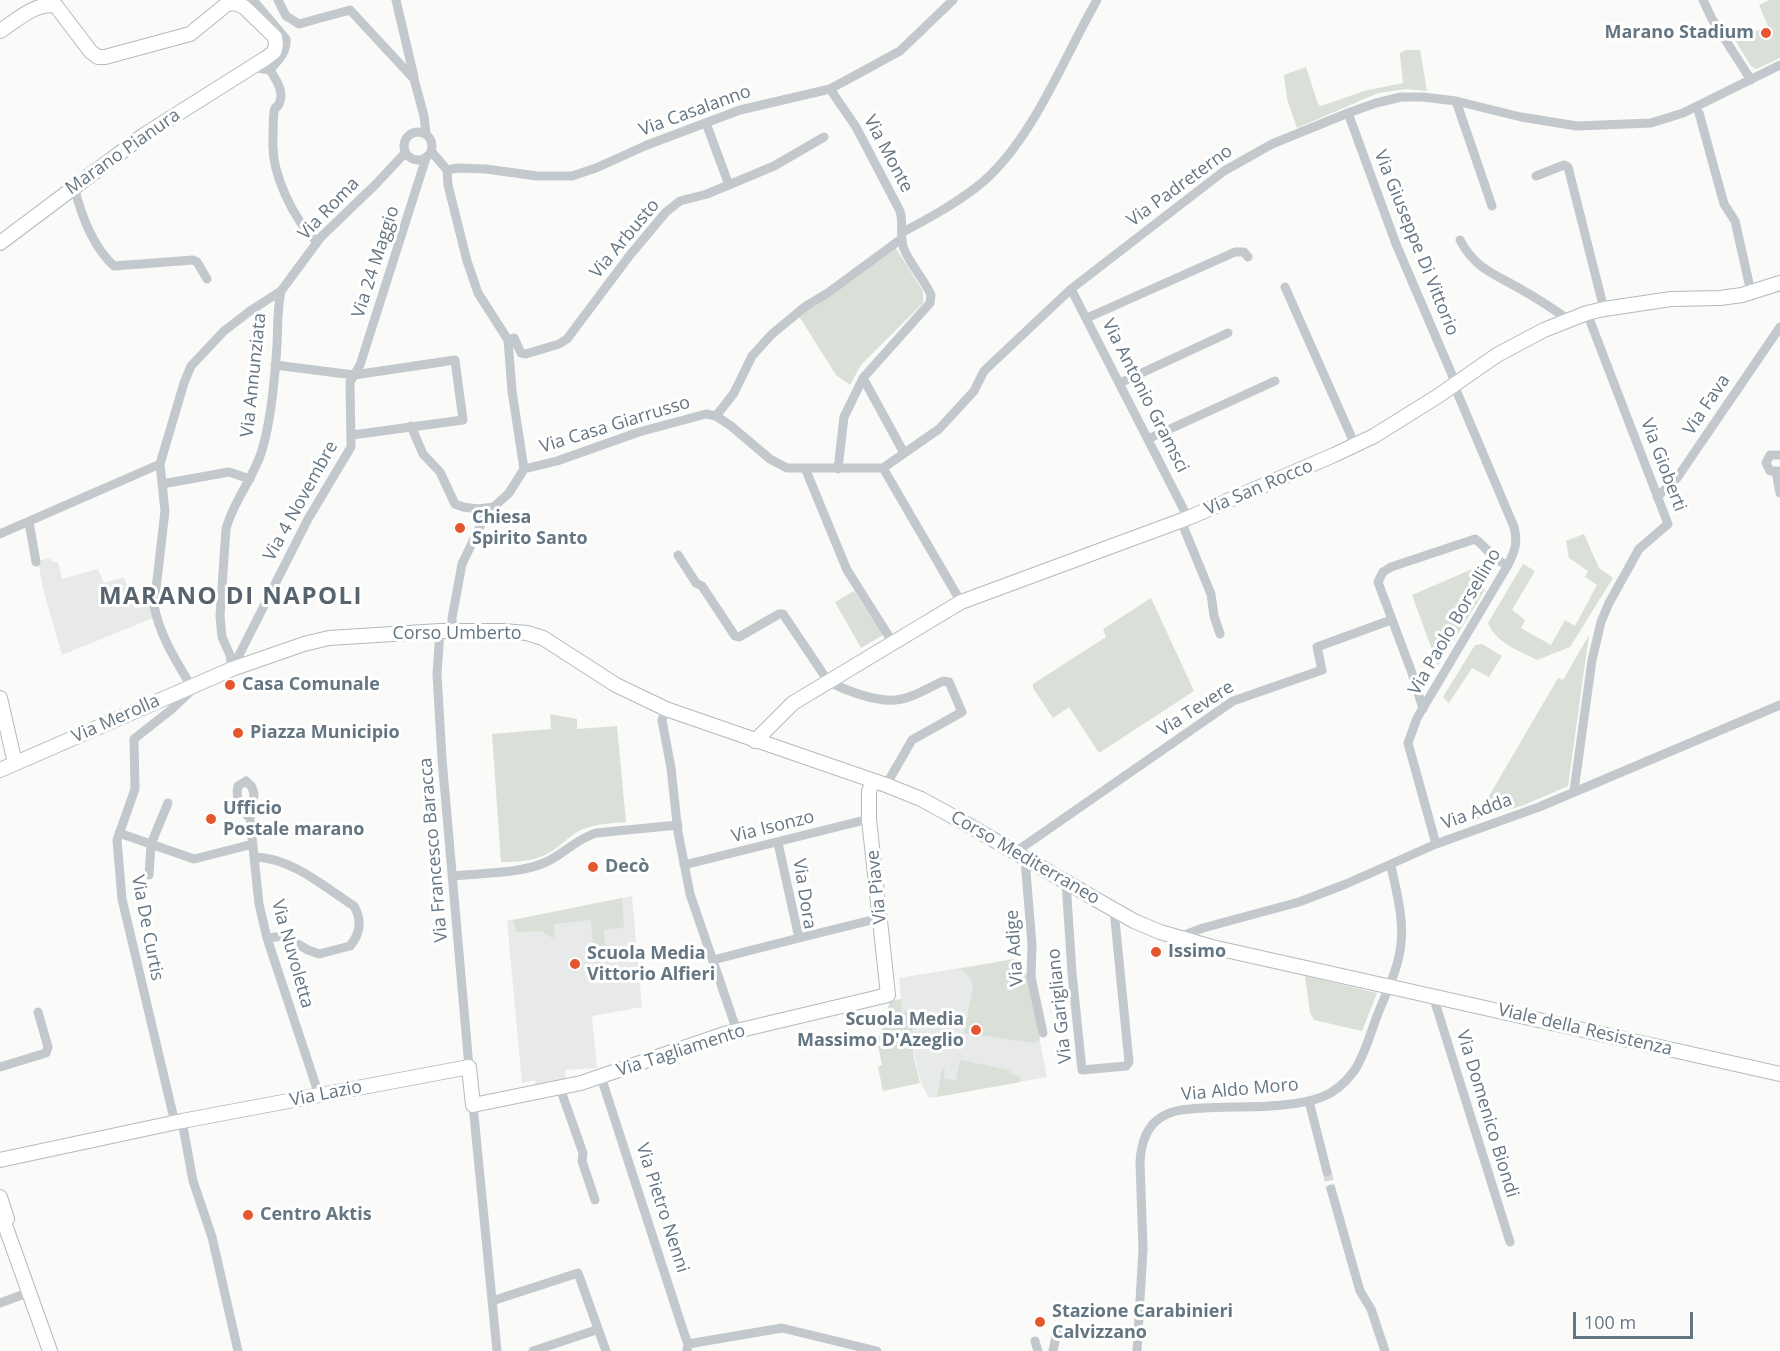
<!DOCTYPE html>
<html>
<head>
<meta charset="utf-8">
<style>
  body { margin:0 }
  #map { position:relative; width:1780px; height:1351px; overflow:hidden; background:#fafaf8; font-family:"Open Sans",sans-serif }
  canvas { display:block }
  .scale { position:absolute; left:1573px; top:1312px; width:120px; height:27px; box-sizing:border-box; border:3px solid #657683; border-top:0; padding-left:8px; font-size:18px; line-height:21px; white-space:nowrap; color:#657683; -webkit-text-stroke:4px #fff; paint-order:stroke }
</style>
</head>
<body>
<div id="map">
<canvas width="1780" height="1351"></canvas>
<div class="scale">100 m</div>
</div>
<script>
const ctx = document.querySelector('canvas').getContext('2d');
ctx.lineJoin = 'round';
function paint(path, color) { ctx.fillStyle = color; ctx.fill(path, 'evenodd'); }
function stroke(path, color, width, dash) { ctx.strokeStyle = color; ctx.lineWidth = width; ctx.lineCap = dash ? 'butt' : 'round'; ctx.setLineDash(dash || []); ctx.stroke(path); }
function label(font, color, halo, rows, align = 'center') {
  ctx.font = font + ' "Open Sans",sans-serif'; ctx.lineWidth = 6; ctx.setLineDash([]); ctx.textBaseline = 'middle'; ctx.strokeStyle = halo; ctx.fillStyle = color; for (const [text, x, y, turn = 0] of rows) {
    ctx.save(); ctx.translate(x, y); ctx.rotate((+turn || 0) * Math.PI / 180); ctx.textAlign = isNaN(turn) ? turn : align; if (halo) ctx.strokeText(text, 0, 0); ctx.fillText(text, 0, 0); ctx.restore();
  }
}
paint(new Path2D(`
  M50 558 53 562H58L62 579 98 569 104 583 124 577 135 609 149 605 153 618 62 655 43 589 38 561Z
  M632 896 642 1007 592 1016 597 1068 565 1070 566 1080 536 1088 535 1080 522 1083 507 921Z
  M1014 959 1027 976 1047 1077 929 1098 921 1083 915 1059 912 1013 902 1012 899 978Z`), '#e8e9e9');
paint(new Path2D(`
  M1770 0H1780V58L1756 69 1751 66 1735 40 1768 26 1759 5Z
  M1406 50H1420L1427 91 1406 89 1378 93 1297 128 1287 99 1284 75 1306 67 1318 104 1321 106 1364 91 1403 83 1400 55V53Z
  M895 247 923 291V303L861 365 850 385 836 375 797 313Z
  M1584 534 1599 568 1613 578 1570 647 1537 660C1518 650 1496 643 1488 623L1523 564 1535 571 1512 610 1525 620 1521 628 1551 645 1565 620 1575 626 1597 585 1585 577 1588 571 1569 558 1566 541Z
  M1477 567 1485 590 1438 666 1412 595Z
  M854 591 883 635 861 648 835 602Z
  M1151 598 1194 691 1099 753 1069 707 1053 718 1033 688V684L1106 637 1103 629Z
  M1589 635 1568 786 1524 805 1475 820 1558 678 1563 680Z
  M1482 644 1502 656 1489 677 1472 668 1449 703 1443 697 1475 645Z
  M550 714 577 719V729L617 726 626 822C612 823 597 824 583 829 571 834 563 844 552 851 537 861 519 862 501 862L492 734 551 729Z
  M622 898 624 927 604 930 606 959 594 960 591 920 554 924 555 940 542 931 516 932 513 920Z
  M1014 959 1027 976 1040 1039 1034 1043 964 1033 973 987 970 977 960 969Z
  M1305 976 1377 993 1362 1031 1314 1020 1310 1013Z
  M901 999 902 1012H912L913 1036 878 1041 890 1001Z
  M913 1038 914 1059 920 1083 883 1091 878 1067 882 1065 878 1046Z
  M960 1060 1009 1070 1011 1074 1020 1076 1021 1082 937 1097 942 1069H945L944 1078 956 1081Z`), '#dadfd7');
stroke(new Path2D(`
  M1327 1172 1331 1189`), '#d5d9db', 9, [9, 4.5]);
const secondary = new Path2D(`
  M0 31C16 21 37 1 56 6L91 52 98 57H105L190 34 227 4 235 3 244 7 275 37 276 45 274 52 266 58 144 135 0 243
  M0 698 15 763
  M755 741 793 703 961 602 1188 518 1334 455 1374 436 1438 396 1497 355 1544 330 1587 313 1604 309 1671 299 1720 298 1742 295 1780 283
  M0 770 232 669 304 644 329 638 440 631H503L527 633 543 638 616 685 666 709 886 785 921 799 963 822 1104 904 1134 921 1160 932 1212 947 1780 1074
  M0 1160 182 1121 469 1067 473 1105 581 1083 724 1034 888 995 869 819V791L873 781
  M0 1197 7 1219
  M0 1211 50 1351`);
stroke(secondary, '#b3babf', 16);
stroke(new Path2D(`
  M253 0 286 39C287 53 278 60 270 70
  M278 0 286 16 299 24 350 10 414 79 424 116 426 134
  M396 0 414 77
  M1703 0 1712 19 1751 80
  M251 67 270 70C276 80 285 92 279 104 275 112 276 103 274 112 273 121 273 131 273 140 271 173 293 219 317 242
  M830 89 856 127 900 211C904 224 899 237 904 249 911 266 924 279 931 295L930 303 863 378 844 417 838 469
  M1456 101 1492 206
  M1348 113 1396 244 1456 384
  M1699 113 1724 204 1735 221 1751 292
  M706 123 729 185
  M404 146a14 14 0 1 1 28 0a14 14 0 1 1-28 0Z
  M431 151 447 170 458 168 486 169 537 176H572L596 168 647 145 740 110 830 89 900 51 953 0
  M447 170 448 185 467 261 478 293 508 340 512 391 524 469 509 493 486 514 462 564 452 618V631
  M1536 176 1564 165 1568 167 1604 309
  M74 186C81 215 92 246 114 266L193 260 197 262 207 279
  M903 232C931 217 959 202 984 181 1034 137 1064 57 1097 0
  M1460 240C1474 267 1492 273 1517 287 1535 297 1552 308 1569 320
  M1285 287 1355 445
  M1071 289 1188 518
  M1087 318 1235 252H1244L1248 257
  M508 340 514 338 521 353 526 354 559 344 567 339 630 255 666 212 680 201 707 194 774 166 824 137
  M275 365 354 375 455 360 463 420 352 435
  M863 378 904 453
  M1120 383 1228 333
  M716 416 734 393 752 356 772 334 806 306 829 292 901 239
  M411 426 423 454 440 472 455 504 463 507 478 509 494 507
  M1148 439 1275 381
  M1780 455H1770L1766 463 1770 471H1780
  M805 468 847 570 893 643
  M883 468 961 602
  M524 469 557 461 639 432 706 414 716 416 731 426 770 459 787 468H883L939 429 974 391 984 371 1071 289 1224 171 1272 144 1348 113 1376 103 1401 97H1423L1456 101 1521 117 1577 126 1651 123 1683 113 1780 65
  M1776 472 1780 493
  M162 484 229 472 250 479
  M1657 497 1677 478 1780 327
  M1181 521 1211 594 1214 616 1220 634
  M29 522 36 562
  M0 534 160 464
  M678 555 696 583 702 586 735 636 739 637 779 614H783L828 681C844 690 876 702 895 700 911 699 928 688 943 681L949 682 962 712 912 740 886 785
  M440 631 437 674 442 759 469 1067
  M232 669 308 519 351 447 350 382 360 365 426 158
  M232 669 230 655 222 637 220 616 226 529C233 501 254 478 262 450 271 421 275 376 277 345 278 325 277 311 281 291
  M191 686C176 661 160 636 154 606L165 511 160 464 184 383 191 366 224 331 250 311 281 291 321 237 376 184 405 153
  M666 709 662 720 671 768 678 832 690 894 737 1031
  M1423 709 1412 673 1378 582 1383 572 1391 567 1475 539C1489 549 1492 560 1508 565
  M1574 791 1592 660 1601 622 1609 603 1639 549 1668 524 1587 313
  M250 818C241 810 235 798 238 786L246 781 252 787 254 794 250 818 259 904 267 938 319 1095
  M119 833 194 859 253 844
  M1436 844 1408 743 1417 718 1508 565C1515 551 1518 542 1514 527L1454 385
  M1014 853 1233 701 1322 670 1317 647 1391 620
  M255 857C292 858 324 887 354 906 362 920 361 933 350 946L319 954 308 950 284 936 267 938
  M1025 860 1032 945 1031 977 1043 1033
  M684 865 869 819
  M149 875 151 844 168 803
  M452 876C481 873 518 874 544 863 563 855 576 839 596 833L678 825
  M1066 882 1072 973 1082 1070 1126 1066 1129 1062 1114 910
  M799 938 880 918
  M1182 939 1187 934 1203 928 1299 902 1346 884 1436 844 1539 807 1780 705
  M713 960 799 938 778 843
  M1433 996 1510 1242
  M0 1067 46 1053 48 1047 38 1012
  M601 1077 683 1330 688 1344 687 1351
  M560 1088 583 1153 582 1161 595 1200
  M1309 1101 1327 1172
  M473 1105 497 1351
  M182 1121 193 1181 212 1237 238 1351
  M175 1123 122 899 117 840 135 789 134 739 172 709 194 688
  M1331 1189 1360 1291 1371 1309 1385 1351
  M492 1301 578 1273 606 1351
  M0 1303 30 1292
  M1035 1341 1038 1351
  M688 1344 782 1328 877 1351
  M533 1351 593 1331
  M1053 1351 1057 1331
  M1137 1351 1143 1249 1140 1162C1141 1145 1145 1128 1160 1118 1173 1109 1189 1109 1204 1108 1238 1106 1292 1109 1322 1097 1335 1092 1346 1082 1354 1071 1365 1055 1370 1034 1377 1016 1386 993 1399 968 1401 943 1404 918 1396 890 1391 866`), '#c3c8cc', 9);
stroke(secondary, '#fff', 14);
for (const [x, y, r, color] of [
  [1766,33,6,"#e4572e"],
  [460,528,6,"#e4572e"],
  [230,685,6,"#e4572e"],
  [238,733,6,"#e4572e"],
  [211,819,6,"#e4572e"],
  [593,867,6,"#e4572e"],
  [1156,952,6,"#e4572e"],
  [575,964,6,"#e4572e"],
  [976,1030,6,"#e4572e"],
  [248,1215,6,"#e4572e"],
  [1040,1322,6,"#e4572e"]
]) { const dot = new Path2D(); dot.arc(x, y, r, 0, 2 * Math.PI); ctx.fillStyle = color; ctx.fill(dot); stroke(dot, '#fff', 2); }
label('bold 18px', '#657683', '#fff', [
  ["Marano Stadium",1754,33,"right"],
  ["Chiesa",472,518],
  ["Spirito Santo",472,539],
  ["Casa Comunale",242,685],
  ["Piazza Municipio",250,733],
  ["Ufficio",223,809],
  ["Postale marano",223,830],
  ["Decò",605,867],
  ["Issimo",1168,952],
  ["Scuola Media",587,954],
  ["Vittorio Alfieri",587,975],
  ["Scuola Media",964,1020,"right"],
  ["Massimo D'Azeglio",964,1041,"right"],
  ["Centro Aktis",260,1215],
  ["Stazione Carabinieri",1052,1312],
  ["Calvizzano",1052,1333]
], 'left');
label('18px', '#657683', '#fff', [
  ["Via Casalanno",695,111,-20],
  ["Marano Pianura",123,152,-35],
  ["Via Monte",888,154,62],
  ["Via Padreterno",1180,186,-36],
  ["Via Roma",329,209,-46],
  ["Via Arbusto",625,239,-50],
  ["Via Giuseppe Di Vittorio",1416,243,68],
  ["Via 24 Maggio",376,262,-72],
  ["Via Annunziata",254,375,-84],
  ["Via Antonio Gramsci",1145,396,63],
  ["Via Fava",1707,405,-56],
  ["Via Casa Giarrusso",615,425,-17],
  ["Via Gioberti",1663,465,69],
  ["Via San Rocco",1259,488,-23],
  ["Via 4 Novembre",301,501,-61],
  ["Via Paolo Borsellino",1455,622,-60],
  ["Corso Umberto",457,634],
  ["Via Tevere",1196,709,-33],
  ["Via Merolla",116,719,-24],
  ["Via Adda",1477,812,-20],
  ["Via Isonzo",773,827,-14],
  ["Via Francesco Baracca",434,850,-95],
  ["Corso Mediterraneo",1025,858,30],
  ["Via Piave",877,887,-96],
  ["Via Dora",804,894,81],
  ["Via De Curtis",147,928,79],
  ["Via Adige",1015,948,-94],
  ["Via Nuvoletta",292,954,74],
  ["Via Garigliano",1060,1006,-96],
  ["Viale della Resistenza",1585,1030,13],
  ["Via Tagliamento",681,1051,-18],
  ["Via Aldo Moro",1240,1090,-5],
  ["Via Lazio",326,1094,-11],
  ["Via Domenico Biondi",1487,1114,73],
  ["Via Pietro Nenni",662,1208,72]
]);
ctx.letterSpacing = '1.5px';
label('bold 24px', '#57646e', '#fff', [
  ["MARANO DI NAPOLI",231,597]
]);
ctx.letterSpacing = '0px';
</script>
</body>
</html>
